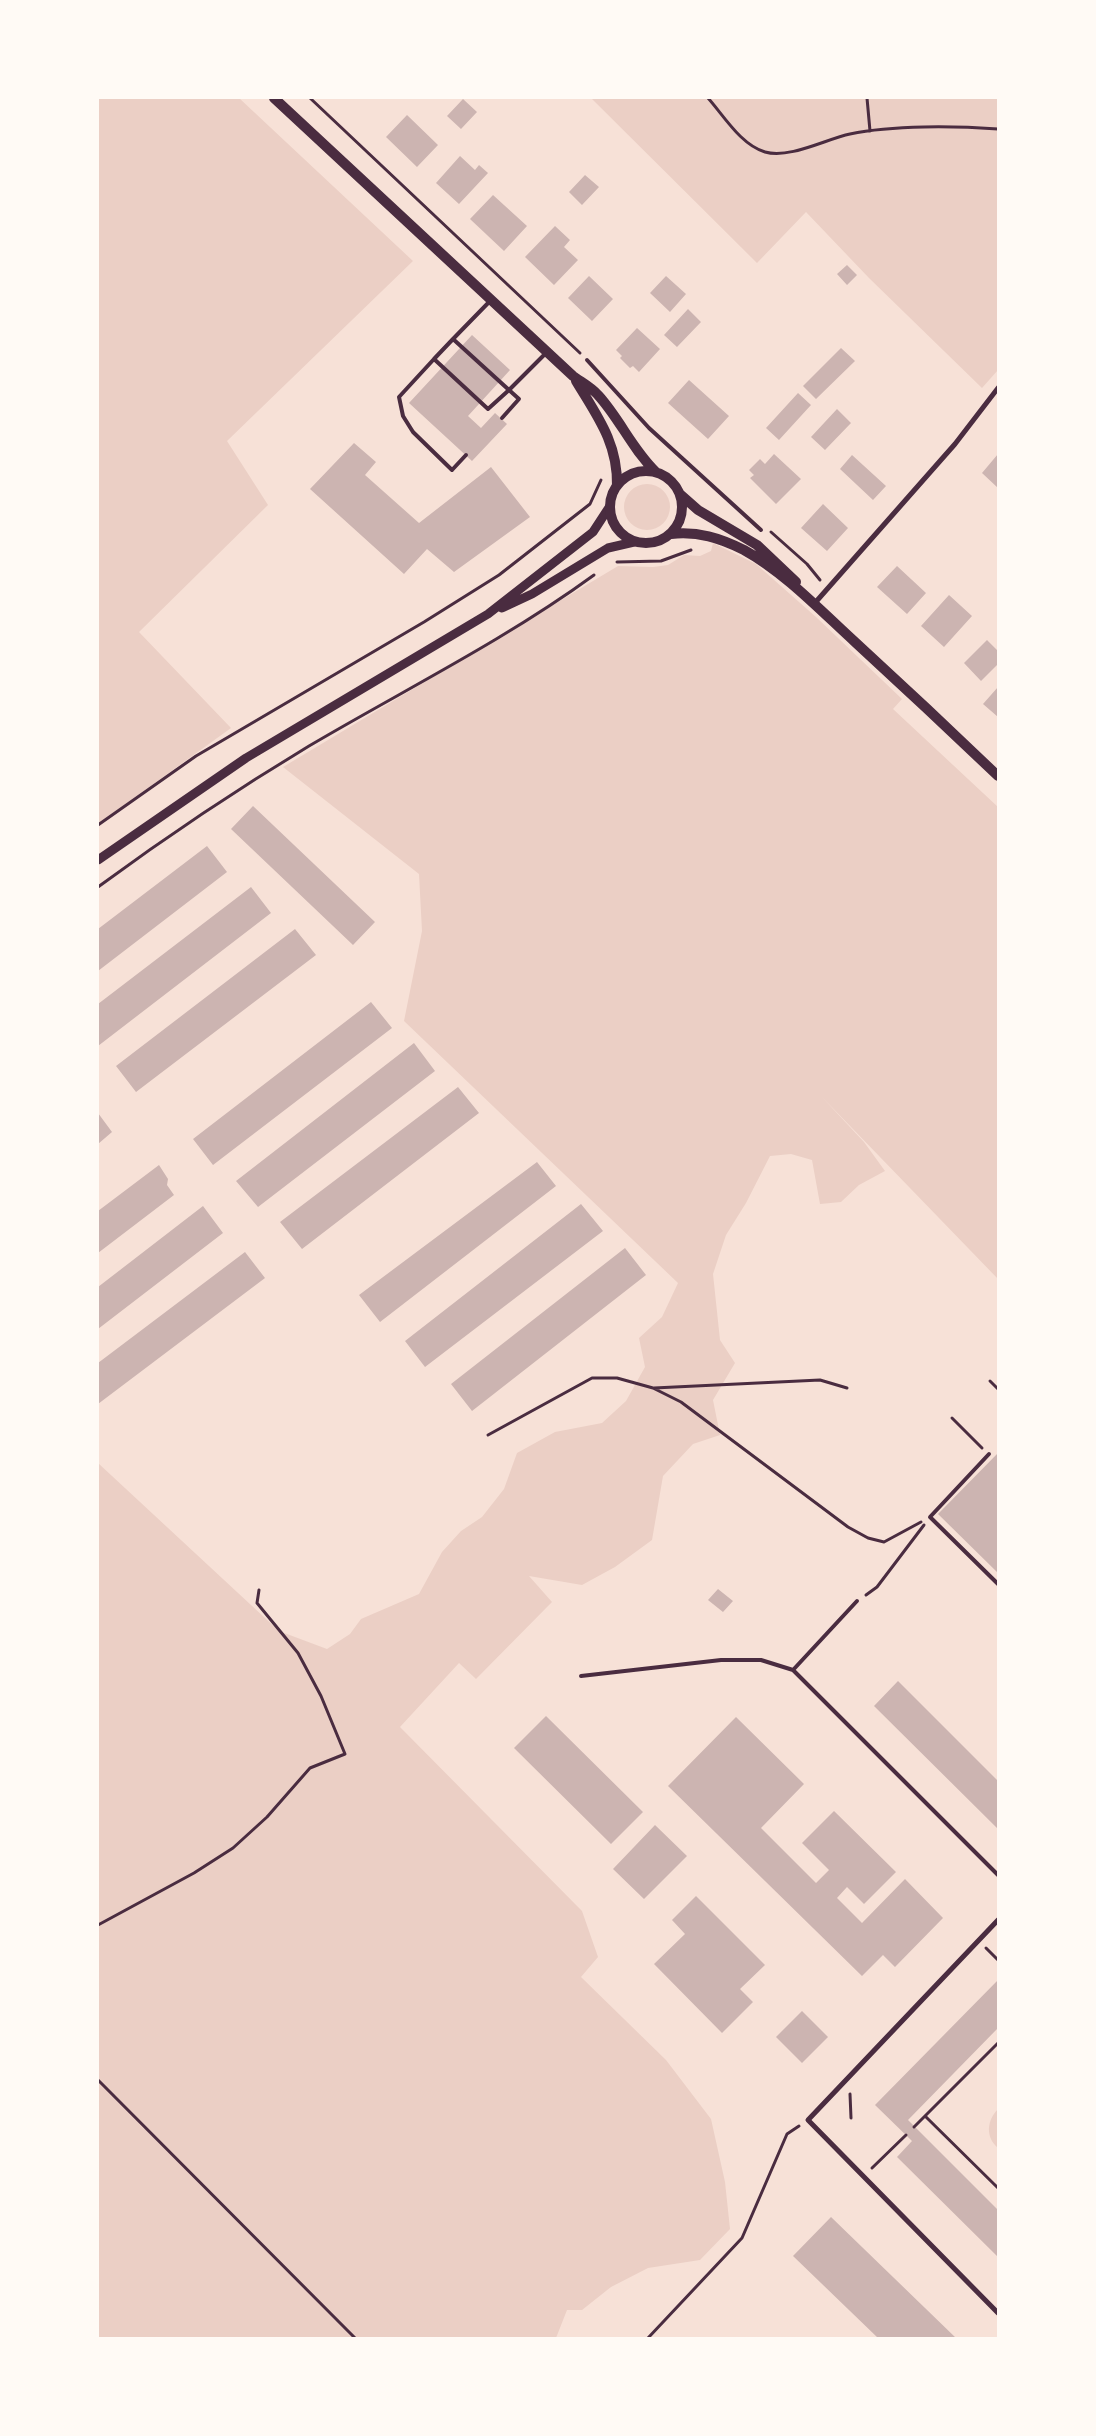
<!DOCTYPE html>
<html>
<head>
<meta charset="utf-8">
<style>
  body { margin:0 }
  #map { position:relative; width:1096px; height:2436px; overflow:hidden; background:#f7e1d7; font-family:Figtree,sans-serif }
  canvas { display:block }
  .frame { position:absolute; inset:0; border:99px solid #fffaf5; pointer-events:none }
</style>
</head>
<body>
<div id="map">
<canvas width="1096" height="2436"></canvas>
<div class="frame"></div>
</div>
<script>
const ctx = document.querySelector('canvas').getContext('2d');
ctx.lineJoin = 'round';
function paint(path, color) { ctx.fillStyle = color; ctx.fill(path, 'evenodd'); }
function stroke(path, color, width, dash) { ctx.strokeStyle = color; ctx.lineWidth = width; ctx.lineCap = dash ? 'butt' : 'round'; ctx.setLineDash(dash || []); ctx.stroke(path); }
paint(new Path2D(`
  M98 98H239L413 261 227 441 268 505 139 632 231 728 98 824Z
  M591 98H998V370L982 388 869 278 806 212 757 263Z
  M624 507a23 23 0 1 1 46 0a23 23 0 1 1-46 0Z
  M713 543 756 564 816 617 902 699 893 709 998 807V1279L821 1096 864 1142 885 1171 859 1185 841 1202 820 1204 812 1160 791 1154 770 1156 746 1203 726 1235 713 1274 720 1340 735 1363 713 1400 720 1435 693 1444 663 1476 652 1540 615 1567 582 1585 529 1576 552 1602 476 1679 459 1663 400 1727 582 1911 598 1957 581 1977 666 2060 711 2119 725 2182 730 2229 700 2260 648 2268 611 2287 582 2310H567L556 2338H98V1463L279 1631 327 1649 350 1634 361 1619 419 1594 442 1552 461 1531 482 1517 504 1489 517 1453 555 1432 602 1423 626 1401 645 1367 639 1338 662 1317 678 1283 404 1021 422 931 419 874 283 767 618 566 653 567 668 565 684 555 700 556 711 551Z
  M998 2109V2148C985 2137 987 2120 998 2109Z`), '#ebcfc5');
paint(new Path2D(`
  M463 99 477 112 461 129 447 116Z
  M407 115 438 145 417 167 386 137Z
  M460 156 475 170 479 165 488 173 459 204 436 183Z
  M585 175 599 187 582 205 569 192Z
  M493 195 527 226 504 251 470 219Z
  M555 226 570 240 564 247 578 260 554 285 525 257Z
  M847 265 857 275 847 285 837 274Z
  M589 276 613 299 592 321 568 298Z
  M666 276 686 294 670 312 650 293Z
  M688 309 701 322 677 347 664 335Z
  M637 328 660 349 639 372 633 366 630 368 620 358 622 356 616 350Z
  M472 335 510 370 468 416 481 428 495 413 507 424 472 461 409 403Z
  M841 348 855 361 816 399 803 386Z
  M689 380 729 416 708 439 668 403Z
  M798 393 811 405 779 440 766 428Z
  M837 409 851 423 825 450 811 437Z
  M354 443 376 462 365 475 419 523 491 467 530 517 454 572 427 549 404 574 310 489Z
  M774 454 801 479 776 504 750 478 754 475 749 470 760 459 765 464Z
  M998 454V488L982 473Z
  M852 455 886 486 873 500 840 469Z
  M823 504 848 528 827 551 801 528Z
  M897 566 926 593 907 614 877 587Z
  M949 595 972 616 944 647 921 626Z
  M987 640 998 651V664L981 681 964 663Z
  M998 687V717L983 704Z
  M253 806 375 922 353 945 231 829Z
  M207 846 227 872 98 971V929Z
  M251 887 271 913 98 1046V1004Z
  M295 929 316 955 136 1092 116 1066Z
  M371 1002 392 1028 213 1165 193 1139Z
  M414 1043 435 1071 258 1207 236 1181Z
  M458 1087 479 1113 302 1249 280 1222Z
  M98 1113 112 1132 98 1144Z
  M537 1162 556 1186 380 1322 359 1295Z
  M159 1165 168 1179 167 1185 174 1195 98 1253V1211Z
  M581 1204 603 1231 425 1367 405 1341Z
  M203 1206 223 1233 98 1329V1287Z
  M625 1248 646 1275 472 1411 451 1384Z
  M245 1252 265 1278 98 1404V1363Z
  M998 1453V1573L938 1514Z
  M718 1589 733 1601 723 1612 708 1600Z
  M898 1681 998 1781V1829L874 1706Z
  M546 1716 643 1812 611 1844 514 1748Z
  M736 1717 804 1784 761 1828 816 1883 829 1870 802 1843 834 1811 896 1872 864 1904 847 1887 837 1898 862 1923 905 1879 943 1918 895 1967 883 1955 862 1976 668 1786Z
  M655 1825 687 1856 644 1899 613 1869Z
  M696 1896 765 1965 740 1989 753 2002 722 2033 654 1964 685 1934 672 1920Z
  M998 1980V2028L908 2120 998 2210V2257L897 2157 912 2141 875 2105Z
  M802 2011 828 2037 802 2063 776 2037Z
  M831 2217 956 2338H878L793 2256Z`), '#ccb4b1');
stroke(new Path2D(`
  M310 98 580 353
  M708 98C724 116 741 145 765 152 790 159 826 139 850 134 893 125 955 126 998 129
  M867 98 870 131
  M771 532 807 564 820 580
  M617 562 661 561 691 550
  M98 825 196 756 424 622 499 575 590 504 601 480
  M98 887C166 837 236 790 309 746 404 690 505 640 594 575
  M990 1381 998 1389
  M654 1388 820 1380 847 1388
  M952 1418 982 1448
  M488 1435 592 1378H617L653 1388 681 1402 848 1527 868 1538 884 1542 921 1522
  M866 1595 877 1587 924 1525
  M98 1925 194 1873 233 1848 267 1817 310 1768 345 1754 321 1696 298 1653 257 1603 259 1590
  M986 1948 998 1960
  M98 2080 355 2338
  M850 2094 851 2118
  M925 2116 998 2188
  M914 2127 998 2043
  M872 2168 906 2135
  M648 2338 742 2238 787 2134 799 2126`), '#4a2c40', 3);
stroke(new Path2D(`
  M491 300 453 339 509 390 547 352
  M453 339 434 359 488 409 509 390 519 399 502 418
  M434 359 399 397 403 416 413 432 452 470 466 455
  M587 360 649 428 761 530
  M989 1454 930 1517 998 1584
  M793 1670 857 1601
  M581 1676 721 1660H761L793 1670 998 1875`), '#4a2c40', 4);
stroke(new Path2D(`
  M814 604 955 444 998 388
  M998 1920 808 2120 998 2313`), '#4a2c40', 5);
stroke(new Path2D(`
  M502 608 532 594 608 548 634 542
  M98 860 246 758 488 614 593 532 610 506`), '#4a2c40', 9);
stroke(new Path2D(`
  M274 98 573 376C581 382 591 387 598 395 620 419 632 449 656 472
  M576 381C597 416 618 443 617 486
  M610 507a36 36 0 1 1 72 0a36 36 0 1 1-72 0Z
  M681 495 698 510 757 545 796 582
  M671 534C698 531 720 538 744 550 784 572 821 611 855 642 903 686 951 731 998 776`), '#4a2c40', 10);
</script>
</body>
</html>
